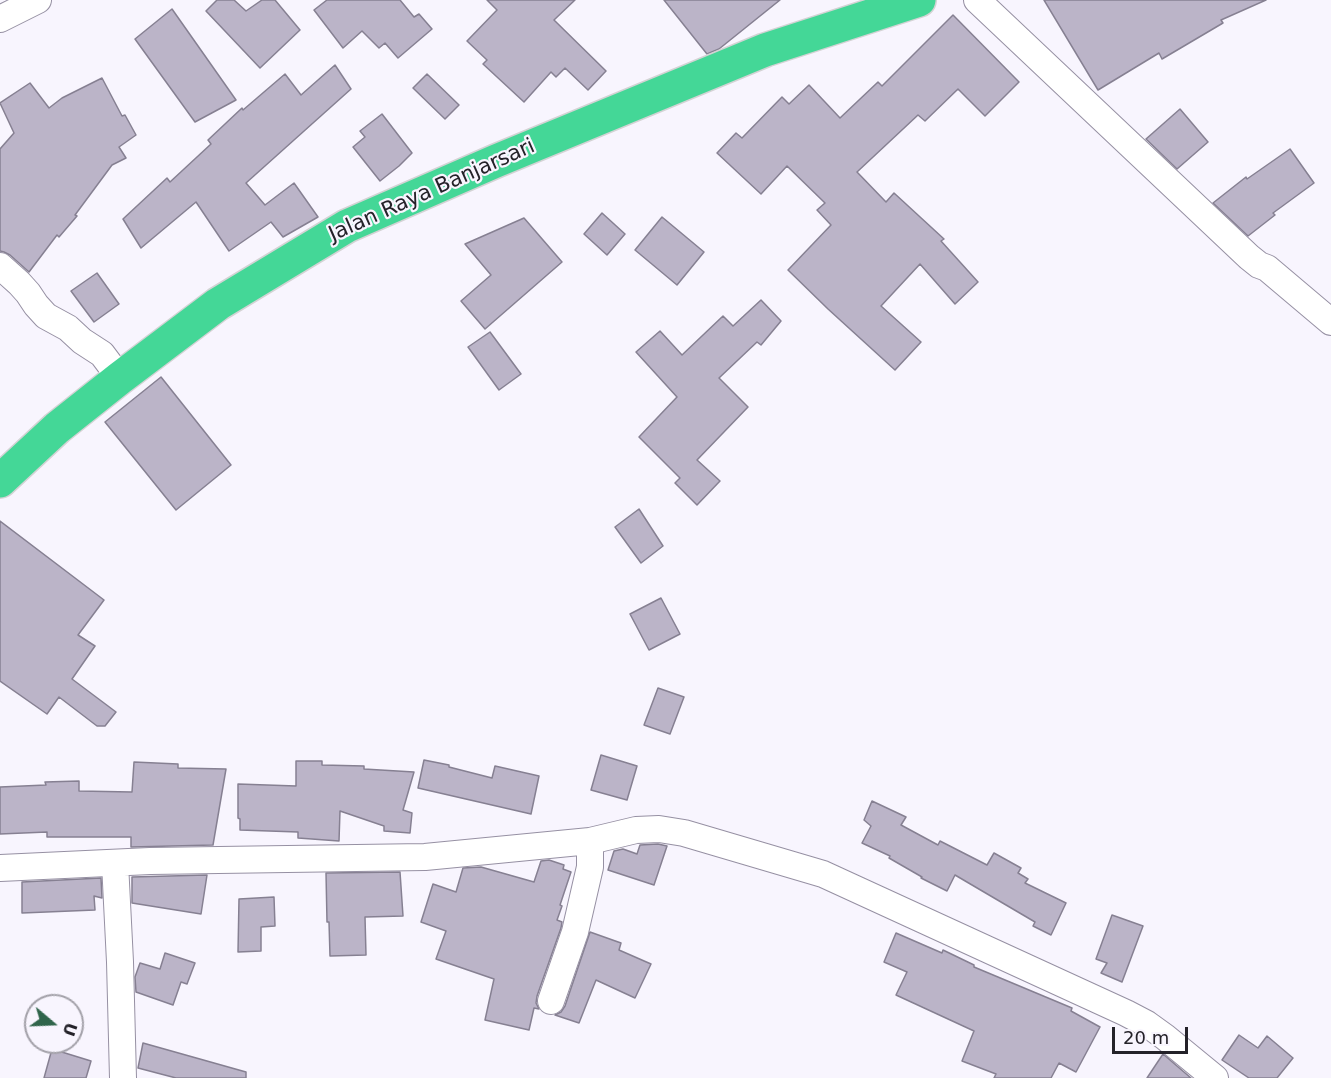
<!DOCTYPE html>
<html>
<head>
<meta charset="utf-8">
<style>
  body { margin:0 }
  #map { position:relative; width:1331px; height:1078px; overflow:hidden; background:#f8f5fe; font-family:"DejaVu Sans",sans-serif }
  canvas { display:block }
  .north { position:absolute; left:24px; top:994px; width:60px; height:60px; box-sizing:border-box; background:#f8f5fe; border:2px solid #a3a1a9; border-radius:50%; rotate:109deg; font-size:16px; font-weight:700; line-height:24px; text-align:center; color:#242229 }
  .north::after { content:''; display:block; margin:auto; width:21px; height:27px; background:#30654b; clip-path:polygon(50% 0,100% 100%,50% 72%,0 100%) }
  .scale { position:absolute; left:1112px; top:1027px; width:76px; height:27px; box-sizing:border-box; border:3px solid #242229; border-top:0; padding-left:8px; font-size:18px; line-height:21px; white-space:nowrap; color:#242229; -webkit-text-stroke:4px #f8f5fe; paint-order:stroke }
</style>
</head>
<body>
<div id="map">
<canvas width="1331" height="1078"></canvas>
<div class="north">U</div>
<div class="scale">20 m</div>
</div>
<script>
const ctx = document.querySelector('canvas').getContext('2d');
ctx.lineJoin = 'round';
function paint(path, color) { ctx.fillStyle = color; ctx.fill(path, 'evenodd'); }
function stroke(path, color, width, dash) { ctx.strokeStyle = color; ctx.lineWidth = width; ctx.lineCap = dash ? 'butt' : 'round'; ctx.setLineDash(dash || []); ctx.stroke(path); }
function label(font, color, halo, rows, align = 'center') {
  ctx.font = font + ' "DejaVu Sans",sans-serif'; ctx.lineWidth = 4.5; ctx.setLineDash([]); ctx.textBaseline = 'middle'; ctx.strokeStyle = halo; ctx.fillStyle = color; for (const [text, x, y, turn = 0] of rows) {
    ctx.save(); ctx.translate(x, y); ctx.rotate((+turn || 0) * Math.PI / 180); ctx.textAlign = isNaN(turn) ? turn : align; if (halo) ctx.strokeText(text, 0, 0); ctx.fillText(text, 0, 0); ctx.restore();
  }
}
const building = new Path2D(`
  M217 0H234L246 11 262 0H275L300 30 260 68 206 11Z
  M327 0H400L414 17 419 14 432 29 398 58 385 43 379 48 362 31 343 48 314 10Z
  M487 0H575L554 20 606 71 588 90 565 68 556 77 551 72 524 102 483 64 487 60 467 41 497 10Z
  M664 0H780L719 49 707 54Z
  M1044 0H1266L1221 20 1223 23 1162 59 1159 53 1098 90Z
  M172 9 236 100 195 122 135 39Z
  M953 15 1019 82 985 116 958 89 925 121 918 115 857 172 886 202 894 193 944 239 941 241 978 282 955 304 920 264 881 306 921 342 895 370 828 309 788 270 831 225 817 210 825 203 787 166 761 194 717 153 736 133 742 138 782 97 789 104 809 85 840 118 878 82 882 86Z
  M335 65 351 89 246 183 265 205 294 183 318 217 283 237 271 222 229 251 196 202 141 248 123 219 167 178 170 182 211 144 208 140 242 108 243 110 285 74 301 95Z
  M427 74 459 105 445 119 413 88Z
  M102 78 122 116 125 115 136 135 119 147 126 158 112 165 75 215 77 216 59 237 57 235 29 272 10 255 4 252 0 251V149L14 133 0 103 30 83 49 108 62 98Z
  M1180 109 1208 142 1177 169 1146 139Z
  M382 114 412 153 399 166 380 181 353 147 365 137 360 131Z
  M1290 149 1314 183 1273 213 1275 215 1248 236 1213 203 1246 177 1247 179Z
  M602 213 625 234 607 255 584 234Z
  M662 217 704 252 677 285 635 250Z
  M524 218 562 262 485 329 461 301 491 275 465 244Z
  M97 273 119 304 94 322 71 291Z
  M761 300 781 321 761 345 757 342 719 378 748 407 697 460 720 481 697 505 675 483 680 478 639 437 677 397 636 352 660 331 682 355 723 316 733 326Z
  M490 332 521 374 499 390 468 347Z
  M161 377 231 465 176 510 105 422Z
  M639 509 663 546 641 563 615 527Z
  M0 521 104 600 78 635 95 646 72 679 116 712 105 726H97L59 697 47 714 0 681Z
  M661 598 680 634 649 650 630 614Z
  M658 688 684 697 670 734 644 725Z
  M601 755 637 766 627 800 591 790Z
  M424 760 449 765V767L492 778 495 766 539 776 531 814 418 788Z
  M296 761H322V765L364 766V769L414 772 403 810 412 813 410 833 384 831V826L340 811 339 841 298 838V832L240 830V819L238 818V784L296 786Z
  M134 762 178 764V768L226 769 213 845 131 847V837H47V832L0 834V787L46 785 45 782 79 781V791L132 792Z
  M872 801 906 817 901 825 938 845 940 841 987 865 994 853 1021 868 1018 873 1028 879 1025 883 1066 903 1051 935 1033 926 1035 922 955 875 947 891 921 878 922 877 889 858 890 856 862 843 871 826 864 820Z
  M658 844 667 846 654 885 608 870 614 851 623 849 637 854 640 845Z
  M549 860 564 865 563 869 571 872 560 905 562 906 557 920 562 922 561 928 537 996 536 1003 539 1009 534 1008 529 1030 485 1020 494 979 436 959 446 931 421 922 433 884 456 892 463 868 481 867 534 882 541 861Z
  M400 872 403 916 365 917 366 955 330 956 329 922H327L326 873Z
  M207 875 201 914 132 903V877Z
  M101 878 102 898 94 896 95 910 22 913V882Z
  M274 897 275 926 261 927V951L238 952 239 899Z
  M1112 915 1143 926 1122 982 1101 973 1107 963 1096 959Z
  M590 932 621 943 619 950 651 964 635 998 596 980 579 1023 555 1015 561 1012 565 1006Z
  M896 933 942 953 943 950 974 965V967L1072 1008 1071 1011 1100 1027 1076 1072 1059 1063 1051 1078H994L996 1074 962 1061 974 1031 896 995 907 972 884 962Z
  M165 953 195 963 187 984 181 982 173 1005 136 992 135 977 140 963 160 969Z
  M1239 1035 1258 1048 1267 1036 1293 1058 1277 1078H1249L1222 1060Z
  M143 1043 246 1072V1078H176L138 1068Z
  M52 1049 91 1061 86 1078H44Z
  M1163 1054 1191 1078H1147Z`);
paint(building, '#bbb4c8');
stroke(building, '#868092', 1.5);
const street = new Path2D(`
  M977 0 1249 257 1259 265 1267 268 1331 322
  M0 19 38 0
  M0 266 19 283 28 293 36 305 46 316 68 328 82 341 102 354 120 378
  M115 863 120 962 123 1078
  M0 868 150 861 425 857 590 841 636 830 659 829 684 833 823 874 1126 1013 1147 1024 1165 1037 1215 1078
  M551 1001 575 932 590 867V841`);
const highway = new Path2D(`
  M0 481 57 428 120 378 218 304 347 226 496 161 765 50 919 0`);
stroke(street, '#9690a3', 28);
stroke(highway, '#d3d3d4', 36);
stroke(street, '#fff', 26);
stroke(highway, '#44d797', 33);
label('21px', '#242229', '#f8f5fe', [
  ["Jalan Raya Banjarsari",432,191,-24]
]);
</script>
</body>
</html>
